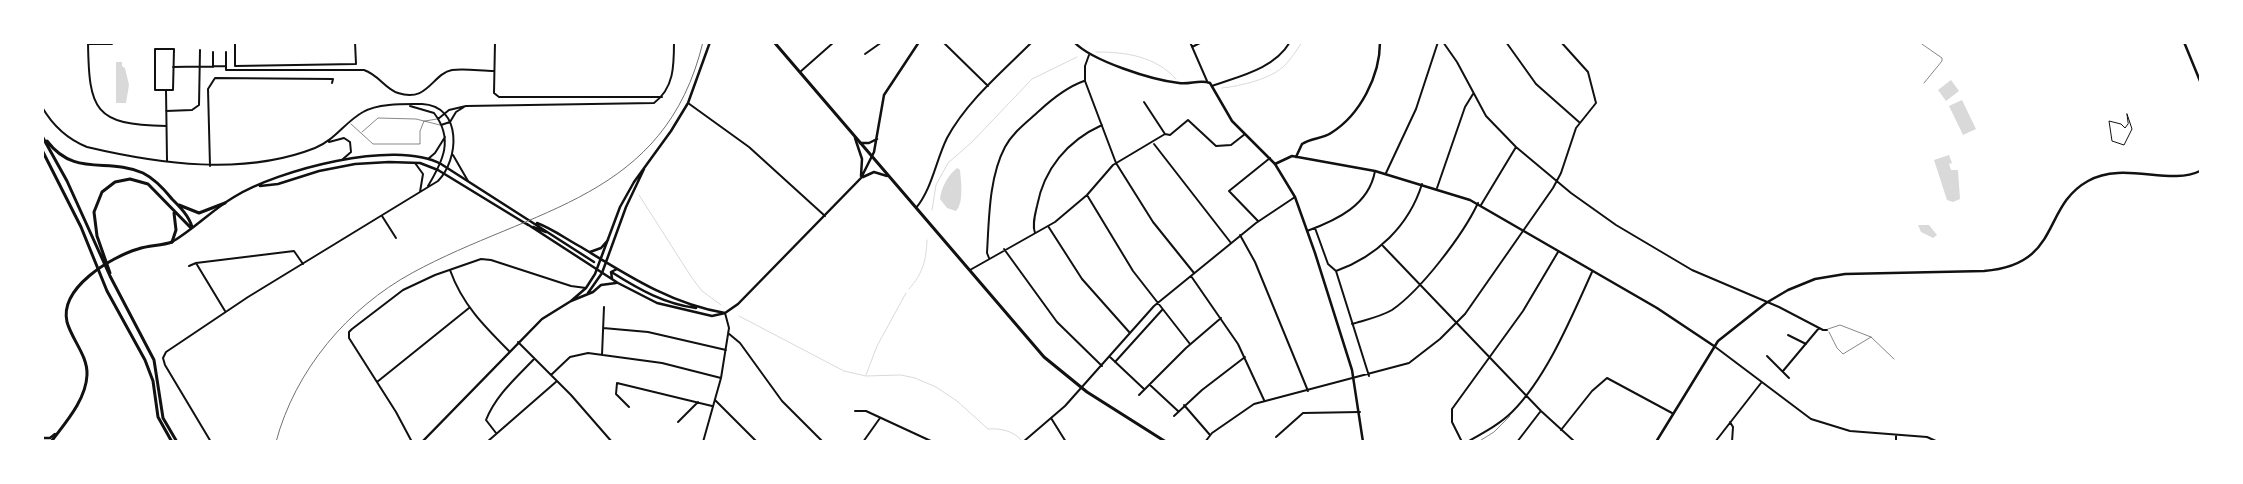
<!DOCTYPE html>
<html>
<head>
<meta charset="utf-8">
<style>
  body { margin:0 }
  #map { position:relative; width:2243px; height:484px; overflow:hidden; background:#fff; font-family:Helvetica,sans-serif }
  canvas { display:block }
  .frame { position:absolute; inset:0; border:44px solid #fff; pointer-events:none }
</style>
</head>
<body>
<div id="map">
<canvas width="2243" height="484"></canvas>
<div class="frame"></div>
</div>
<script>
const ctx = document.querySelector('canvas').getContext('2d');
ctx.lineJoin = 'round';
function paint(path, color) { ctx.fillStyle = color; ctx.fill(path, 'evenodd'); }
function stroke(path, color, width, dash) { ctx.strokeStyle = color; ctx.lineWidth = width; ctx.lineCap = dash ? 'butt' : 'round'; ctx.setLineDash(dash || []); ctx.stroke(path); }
paint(new Path2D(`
  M116 62H122V66L125 68 129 85 126 103H116Z
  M1951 80 1959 91 1946 101 1938 90Z
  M1962 100 1976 129 1963 135 1949 106Z
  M1949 155 1952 163 1949 164 1951 170H1958L1960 199 1953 202 1947 200 1934 160Z
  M957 168 960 170C961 181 964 203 956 211L947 208 940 199C941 188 948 175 957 168Z
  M1918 225H1929L1937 235 1933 238 1921 232Z`), '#d9d9d9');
stroke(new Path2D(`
  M1096 52C1126 52 1155 56 1176 79
  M1222 88C1240 86 1272 79 1285 65 1291 59 1297 50 1302 42
  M639 195 692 278 702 291 721 305
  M932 210 936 185 948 163 972 142 1032 79 1077 57
  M909 289C923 273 926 261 927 240
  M739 316 844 371 866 376 901 375 915 378 936 387 957 401 988 429C1001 428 1014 431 1022 441
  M866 375 877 346 906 293`), '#d9d9d9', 1);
stroke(new Path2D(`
  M1919 42 1942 58V61L1924 83
  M425 121 437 119
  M351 124 373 144H420V131L424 121
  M362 132 378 118 416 119 440 125
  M1828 329 1840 325 1871 337 1894 359
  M1829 332 1837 348 1843 354 1871 337
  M1478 442 1494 432 1510 416`), '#111', 0.5);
stroke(new Path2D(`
  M2127 114 2132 129 2124 145 2112 141 2109 121 2121 124 2125 128 2128 124Z`), '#111', 1);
stroke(new Path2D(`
  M88 42C89 110 94 125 166 126
  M235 42V66L356 64 355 42
  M495 42 494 93 499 97H662
  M943 42 988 86
  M1190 42 1207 81
  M1443 42 1457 62 1486 116 1516 147 1571 193 1616 225 1692 270 1779 307 1823 330H1827
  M1506 42 1536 84 1579 122
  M88 44H112
  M1192 47 1202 42
  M155 49H174L173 90H155Z
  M213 52V67
  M865 54 882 42
  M1089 55 1085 66V81L1116 163 1153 222 1194 273
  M226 66V70H364C379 75 385 89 398 93 428 103 432 74 452 70 465 68 481 71 494 71
  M173 67 226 66V52
  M800 72 834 42
  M1212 86C1240 76 1274 69 1290 42
  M166 90 167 160
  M1144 102 1165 134
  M688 103 749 147 825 216
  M410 106 434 113C454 139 443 161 428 186
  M42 107C53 126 67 139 87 147 159 164 244 176 315 148 335 140 345 122 363 112 378 103 405 104 422 104 463 106 459 160 438 181L248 297 166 352 163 358 165 365 211 442
  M166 111 192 110 199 105 200 50
  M438 119 449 110 466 106 654 103C674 88 674 66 674 42
  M441 125 450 122 456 112 464 107
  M1165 134 1170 135 1188 120 1216 146 1231 145 1245 134
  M329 142 344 138 350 142 351 152 343 159
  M1154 144 1231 243
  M453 155 468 181
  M428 159 435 153 445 137
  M415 163 423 174 420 192
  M210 166 208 89 215 78 333 79 332 83
  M1386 173 1416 109 1438 42
  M1437 188 1465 107 1473 94
  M1087 195 1133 271 1190 344
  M1481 205 1516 147
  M916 208C932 189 936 160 947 138 967 101 1002 72 1032 42
  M382 216 396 238
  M1258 221 1229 191 1270 158
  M1048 226 1082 279 1130 333
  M1315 228 1328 264 1336 271 1369 376
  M1307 231C1337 220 1369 205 1375 171
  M1035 233C1032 225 1035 215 1037 206 1044 169 1067 141 1102 125
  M1240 235 1255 262 1308 391
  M1383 246 1541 411 1575 442
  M1004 249 1057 322 1102 366
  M989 258 987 253C989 219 989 177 1005 147 1013 132 1027 122 1039 111 1052 99 1067 87 1084 81
  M189 266 196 263
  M450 270C462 304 484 326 509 351
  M970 270 1055 222 1087 195 1113 165 1165 134
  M1336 271C1376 257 1409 226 1422 184
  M1191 276 1238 344 1264 400
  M225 311 196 263 294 251 303 264
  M1352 324C1365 320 1380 317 1392 310 1421 290 1463 235 1478 203
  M603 328 648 332 726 350
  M728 333 740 343 782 401 823 442
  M1788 335 1806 344
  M518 342 571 395 612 442
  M1714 346 1811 419 1850 431 1927 437 1938 442
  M602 355 604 307
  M1767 356 1789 378
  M1110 357 1144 389
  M1115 362 1162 310
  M1783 371 1819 328
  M551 375 570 357 588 353 662 363 721 378
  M377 382 469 308
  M1150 385 1178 411
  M1139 395 1186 348 1221 318
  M715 400 757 442
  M1184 405 1210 435
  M629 407 616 394 617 383 712 406
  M855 411H866L933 442
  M1174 416 1202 390 1245 357
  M1051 418 1066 442
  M678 422 698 402
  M1730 422 1733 427 1732 442
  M1561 430 1592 391 1607 378 1672 413
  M496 433 486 420C496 395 516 378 534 359
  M1896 436V442
  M1276 437 1303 413 1360 412
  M412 442 396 412 349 338V332L352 329 403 290 435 275 481 259 491 260 571 286 586 288
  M487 442 557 381
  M643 442H651
  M703 442 721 378 729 328 725 313
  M863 442 880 418
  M1023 442 1065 406 1154 306 1256 223 1295 197
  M1205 442 1212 433 1254 404 1409 363 1440 339 1465 314 1553 188 1561 173 1576 128 1596 103 1588 72 1561 42
  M1462 442 1452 422V409L1523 311 1558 252
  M1467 442C1483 433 1500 424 1512 412 1547 377 1572 316 1592 272
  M1517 442 1540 412
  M1715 442 1761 383`), '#111', 2);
stroke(new Path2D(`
  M2184 42 2200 81
  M1296 157 1302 144C1311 138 1322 139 1331 133 1360 115 1380 76 1380 42
  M1275 164 1292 156 1375 171 1470 200 1657 308 1714 346
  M1656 442 1718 341 1766 303 1788 290 1815 279 1845 274 1984 271C2062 265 2041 207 2088 181 2123 161 2170 186 2200 171`), '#111', 2.5);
stroke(new Path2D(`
  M1074 42C1092 61 1152 80 1179 83 1189 85 1200 79 1210 83L1232 121 1275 164 1295 197 1315 253 1352 370 1363 442
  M855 138 862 159 861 176
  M860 143H869L877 139
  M863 177 874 172 887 176
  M260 186 278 184 319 171 355 164 389 162 420 163 438 170 528 225
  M537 223C553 229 566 239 581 247 627 275 671 304 725 313
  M527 224 618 283 657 303 712 316 725 313 738 304 861 178 874 152 884 95 919 42
  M533 227 546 232
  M172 242C194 229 212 210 234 197 278 170 394 139 441 164L594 262
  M590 252 601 248 608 240
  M613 273C640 290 665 304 696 308
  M612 278 611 272 617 269
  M588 293 602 273 626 207 644 169
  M571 301 586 288 595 274 620 207 634 182 671 131 688 103 710 42
  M42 438H50L55 434
  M422 442 542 319 571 301 593 292 601 285 616 283`), '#111', 2.5);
stroke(new Path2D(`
  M774 42 1044 357 1087 392 1166 442
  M51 442C65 423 86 400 87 375 88 356 72 340 67 322 59 288 111 257 138 249 149 245 161 246 172 242`), '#111', 3);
stroke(new Path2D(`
  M42 136 67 181 110 276 154 360 163 418 177 442
  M47 141C75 178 108 157 143 173 155 179 164 189 172 199 180 207 189 216 192 227
  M42 150 81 227 107 291 145 360 153 381 158 417 172 442
  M179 205 199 213 225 203
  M172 242 176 230 174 213
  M110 273 97 236 94 212 102 192 115 182 130 179 148 184 191 228`), '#111', 3);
stroke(new Path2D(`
  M276 442C295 370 348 308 412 273 533 207 665 200 703 42`), '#707070', 1);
</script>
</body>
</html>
